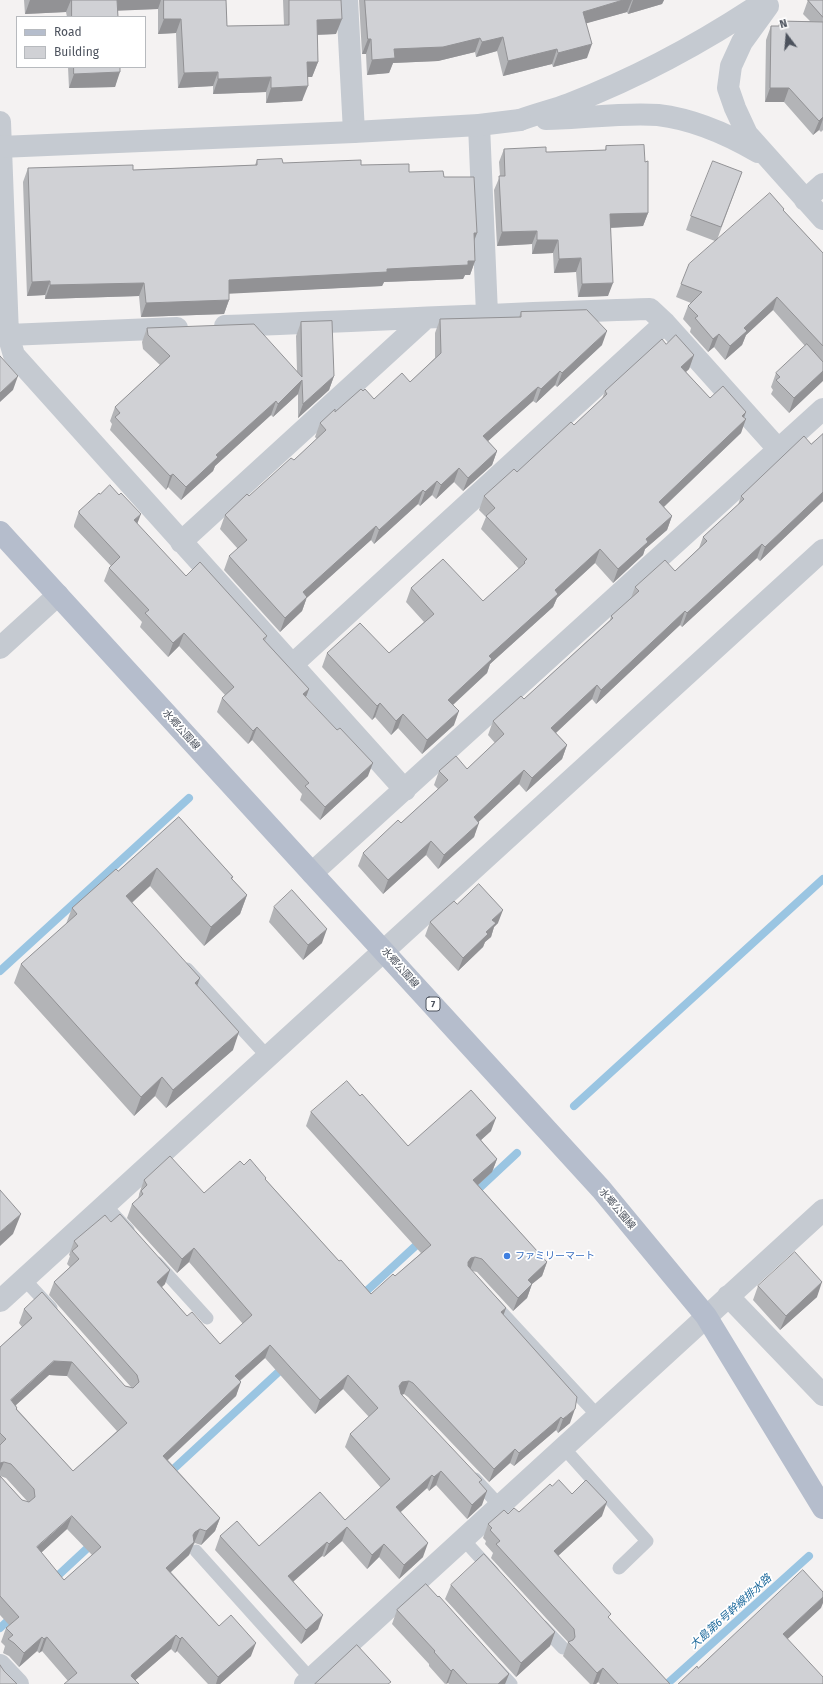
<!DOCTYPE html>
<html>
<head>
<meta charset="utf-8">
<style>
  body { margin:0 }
  #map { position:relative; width:823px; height:1684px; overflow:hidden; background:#f4f2f2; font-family:"Fira Sans",sans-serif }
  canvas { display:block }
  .legend { position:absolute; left:16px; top:16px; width:130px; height:52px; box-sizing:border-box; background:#fff; border:1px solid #b7babe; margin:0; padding:5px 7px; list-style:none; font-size:12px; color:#4c525d }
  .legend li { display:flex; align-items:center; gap:8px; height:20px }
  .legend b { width:20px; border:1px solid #b7babe }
  .north { position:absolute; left:767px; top:16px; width:40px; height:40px; -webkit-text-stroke:3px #fff; paint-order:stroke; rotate:344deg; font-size:11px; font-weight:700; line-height:16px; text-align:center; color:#4c525d }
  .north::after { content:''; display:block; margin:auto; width:14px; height:18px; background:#4c525d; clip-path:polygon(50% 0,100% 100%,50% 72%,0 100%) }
</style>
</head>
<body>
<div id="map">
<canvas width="823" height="1684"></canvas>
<ul class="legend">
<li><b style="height:5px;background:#b5bdcc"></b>Road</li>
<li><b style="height:11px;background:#d0d1d5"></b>Building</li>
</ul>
<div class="north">N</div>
</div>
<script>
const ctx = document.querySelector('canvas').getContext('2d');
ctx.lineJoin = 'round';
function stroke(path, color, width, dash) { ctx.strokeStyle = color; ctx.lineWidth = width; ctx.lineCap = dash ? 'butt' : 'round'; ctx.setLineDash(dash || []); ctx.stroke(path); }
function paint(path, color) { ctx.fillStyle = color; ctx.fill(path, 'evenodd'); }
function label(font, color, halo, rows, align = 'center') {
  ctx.font = font + ' "Fira Sans","Noto Sans JP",sans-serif'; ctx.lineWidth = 3.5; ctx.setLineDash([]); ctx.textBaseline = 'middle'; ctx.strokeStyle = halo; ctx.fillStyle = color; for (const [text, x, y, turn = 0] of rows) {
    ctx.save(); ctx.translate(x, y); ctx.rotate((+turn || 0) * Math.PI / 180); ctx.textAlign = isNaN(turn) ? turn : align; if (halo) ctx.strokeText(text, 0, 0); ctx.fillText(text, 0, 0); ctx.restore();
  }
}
stroke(new Path2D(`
  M0 971 189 798
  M574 1106 823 879
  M472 1195 517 1153
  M360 1297 422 1240
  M167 1475 285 1366
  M51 1582 94 1542
  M0 1628 14 1615
  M667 1684 809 1556`), '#9ac5e2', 8);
stroke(new Path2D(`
  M187 969 267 1056
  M105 1205 128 1230
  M157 1263 207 1318
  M24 1279 51 1308
  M492 1302 598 1416
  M563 1447 647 1541 619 1568
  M475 1479 500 1506
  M463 1539 493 1572
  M196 1551 311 1679
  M542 1626 563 1648
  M496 1668 511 1684`), '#c5cad1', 13);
stroke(new Path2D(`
  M347 0 354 132
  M768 6 742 42 731 66 728 88 735 108 747 134 823 219
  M546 119C583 119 621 112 658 115 692 119 729 135 758 152
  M520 120C536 114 553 110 569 104 639 77 705 41 766 0
  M0 122 8 335 14 355 405 790
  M479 125 487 314
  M805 200 823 184
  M225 326C367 321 508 313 650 309L665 323 779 450
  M8 335 177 328
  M181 542 426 318
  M0 648 58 595
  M293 664 665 323
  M312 873 823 409
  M728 1296 823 1395
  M0 1301 823 550
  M0 1665 18 1684
  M305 1684 823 1210`), '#c5cad1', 22);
stroke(new Path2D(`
  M0 147 354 132 479 125 520 120`), '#c5cad1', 22);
stroke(new Path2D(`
  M0 532 601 1189 706 1316 823 1508`), '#b5bdcc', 22);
paint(new Path2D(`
  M24 0H226L227 26 284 25 283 0H341L336 34 317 35 318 62 312 77H307L302 101 266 103V92L213 94V86L178 88 176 33 158 34V9L118 10V17H67L66 12 25 14Z
  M359 0H664L662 4 628 14 627 12 586 23 587 58 553 67 552 64 503 76 497 51 476 57 475 52 438 61 393 63 389 73 367 75 366 54H362Z
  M808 0H823V130L821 132 819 130 813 135 784 102H765L766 40 771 26H778L780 21H810L803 14Z
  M68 67H120L115 87 69 88Z
  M606 146 645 162 648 213 643 226 611 228 608 296 578 297 576 272 554 273 553 253 532 254V244L497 246 494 190 500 176 499 162 504 149 546 152 605 150Z
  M257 160 283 163 361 165 444 177 477 233 474 239 475 261 470 275H465L463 279 384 282 382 286 229 293V300L224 314 141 317 139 296 45 299V295L27 296 23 182 28 168 133 170 255 165Z
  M742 172 717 240 784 211 823 253V380L789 413 771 394 773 390 771 387 776 373 805 346 773 310 746 335 742 345 725 360 714 347 708 352 690 332 691 328 683 319 688 306 691 303 676 297 681 284 715 241 686 230 691 216Z
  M521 312 602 345 557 387 555 385 536 403 533 401 488 441 497 451 492 465 463 491 454 482 436 499 432 495 420 506 418 504 374 544 371 540 307 597 302 611 280 632 224 570 229 556 238 549 220 529 225 515 294 460 317 439 315 437 320 423 363 391 374 399 410 382 435 358V333L440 319 519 317Z
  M301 322 334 376 329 390 298 418V394L273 417 271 415 215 466 213 471 181 500 168 487 166 490 110 430 112 424 110 421 115 407 160 365 143 349 142 342 147 328 297 371 296 336Z
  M666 344 694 355 689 369 686 372 710 398 744 417 741 433 664 507 672 516 667 530 645 549 643 555 613 583 595 563 557 598 553 607 490 664 487 673 453 705 454 725 422 754 398 728 391 735 375 717 372 720 322 667 327 653H389L424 622 406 602 411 588 483 601 519 569 481 529 486 517 479 510 484 496 517 472 574 425 602 399 605 391Z
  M823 434V501L760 561 757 558 682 627 680 625 596 704 592 699 556 733 567 745 562 759 526 792 519 784 478 822 474 837 438 869 426 855 383 894 358 866 363 853 401 823 438 789 434 785 439 771 467 769 495 743 488 735 493 721 524 699 610 620 611 616 631 598 635 587 675 571 699 548 703 537 738 505 741 496 811 444Z
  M79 511 137 524 186 576 267 636 265 641 309 689 306 697 368 776 320 820 300 800 302 794 252 740 248 744 217 712 222 698 225 695 179 646 168 657 140 627 142 622 104 581 109 568 111 566 74 527V525Z
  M179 817 233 877 232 879 247 895 240 914 204 946 150 886 132 903 197 985 233 1050 166 1108 155 1096 134 1116 14 983 21 964 66 924 72 908 118 871Z
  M457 904 498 923 494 927 491 937 485 942 483 947 458 971 425 936 430 922Z
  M274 907 322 943 303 960 269 922Z
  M360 1096 408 1146 491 1131 481 1140 497 1159 492 1172 478 1185 547 1262 542 1276 532 1284 527 1298 513 1311 477 1272 472 1271 506 1308 503 1315 570 1423 558 1433 556 1430 514 1466 510 1463 489 1482 408 1397 404 1394 402 1395 480 1484 482 1505 467 1519 436 1485 429 1491 427 1488 400 1512 423 1557 399 1579 379 1557 367 1569 342 1541 324 1557 322 1556 293 1581 318 1629 301 1644 215 1550 220 1536 259 1546 345 1520 381 1488 345 1447 350 1434 369 1417 343 1389 315 1414 265 1358 240 1381 236 1396 168 1460 220 1518 215 1531 201 1545 195 1543 194 1544 189 1555 171 1572 219 1626 251 1656 220 1684H208L177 1651 175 1653 171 1649 135 1680 68 1681 42 1651 39 1653 37 1651 19 1667 9 1656 3 1653 5 1646 1 1642 6 1628 9 1625 0 1615V1476L22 1500 28 1502 6 1478 0 1476V1347L22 1327 19 1323 24 1309 125 1386 131 1387 49 1295 54 1282 70 1267 67 1264 70 1256 69 1255 74 1241 165 1284 162 1287 187 1316 220 1344 243 1324 189 1262 177 1273 127 1218 132 1204 138 1199 139 1195V1194L144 1180 204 1193 244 1165 266 1178V1180L339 1261 371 1294 395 1276 421 1253 306 1126 311 1112ZM49 1375 67 1376 117 1431 73 1471 17 1409 16 1405ZM67 1529 92 1555 64 1580 41 1553Z
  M758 1286 817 1297 780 1330 753 1300Z
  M552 1486 572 1494 602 1516 558 1556 609 1619 670 1684H600L598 1682 596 1684H590L563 1656 568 1642 491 1558 493 1553 485 1544 486 1541 483 1538 488 1524 508 1514 519 1512Z
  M451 1585 555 1632 550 1646 516 1677 445 1599Z
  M397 1610 509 1674 505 1684H449L448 1683 445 1684 429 1666V1664L392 1624Z`), '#b3b4b7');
paint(new Path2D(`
  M30 0H71L66 12 25 14Z
  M116 0H161L158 9 112 11Z
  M623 0H632L627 12 577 26 583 12Z
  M633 0H664L662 4 628 14Z
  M164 19H181L176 33 158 34Z
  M342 19 336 34 311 35 317 20Z
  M503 37 497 51 476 57 482 42Z
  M480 38 475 52 438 61 393 63 389 73 367 75 372 60 394 49Z
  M368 39H371L366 54H362Z
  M592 44 587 58 553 67 558 53Z
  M557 49 552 64 503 76 508 61Z
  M307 62H318L312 77H302Z
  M120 72 115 87 69 88 74 74Z
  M218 72 213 86 178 88 184 73Z
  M271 77 266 92 213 94 218 79Z
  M308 86 302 101 266 103 271 88Z
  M770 88H789L784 102H765Z
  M823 117V119L819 130 813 135 819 121Z
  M648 213 643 226 606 228 610 214Z
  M537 231 532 244 497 246 502 232Z
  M474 233H477L472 247Z
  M537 240H558L553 253 532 254Z
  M581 258 576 272 554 273 559 259Z
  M468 261H475L470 275H465L463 279 384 282 382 286 224 294 229 280 387 269Z
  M50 281 45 295 27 296 32 282Z
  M144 283 139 296 45 299 50 285Z
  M613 283 608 296 578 297 582 284Z
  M777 297 773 310 746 335 742 345 725 360 730 346 744 328Z
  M229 300 224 314 141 317 146 303Z
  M607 331 602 345 557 387 562 373Z
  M719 334 714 347 708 352 713 339Z
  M694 355 689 369 676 381 681 367Z
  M560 371 555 385 536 403 541 389Z
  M823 371V381L789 413 794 398Z
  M18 376 13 390 0 402V393Z
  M334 376 329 390 298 418 303 404Z
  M302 380 298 394 273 417 278 404Z
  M538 387 533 401 478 450 483 436Z
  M276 401 271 415 215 466 213 471 181 500 186 487 216 455Z
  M746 412 742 423 746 419 741 433 654 516 659 502Z
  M497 451 492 465 463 491 468 478Z
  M459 468 454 482 436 499 441 485Z
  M173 474 168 487 166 490 170 476Z
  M437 481 432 495 420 506 425 492Z
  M423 490 418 504 374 544 379 530Z
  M823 492V501L760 561 765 547Z
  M141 514 136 527 134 520Z
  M672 516 667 530 645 549 643 555 613 583 618 569 646 539Z
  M376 526 371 540 298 606 303 592Z
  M762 544 757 558 682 627 687 613Z
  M600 549 595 563 557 598 553 607 490 664 487 673 443 714 448 700 489 656 555 590Z
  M307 597 302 611 280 632 285 618Z
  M685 611 680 625 596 704 601 690Z
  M184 633 179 646 168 657 173 643Z
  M597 685 592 699 546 742 551 728Z
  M309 689 304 702 303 694Z
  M380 703 375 717 372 720 377 706Z
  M459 711 454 725 422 754 427 740Z
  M403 714 398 728 391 735 396 721Z
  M257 727 252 740 248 744 253 731Z
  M567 745 562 759 526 792 532 778Z
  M373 763 368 776 320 820 325 807Z
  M524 770 519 784 469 831 474 817Z
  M479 823 474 837 438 869 444 855Z
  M431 841 426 855 383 894 388 880Z
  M157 868 150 886 119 914 126 896Z
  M247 895 240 914 204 946 211 927Z
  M503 910 498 923 494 927 491 937 485 942 483 947 458 971 463 958 486 932 492 920Z
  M327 929 322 943 303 960 308 945Z
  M200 978 193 997 195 983Z
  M239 1032 233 1050 166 1108 173 1090Z
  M162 1077 155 1096 134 1116 141 1097Z
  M496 1118 491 1131 471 1149 476 1135Z
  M497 1159 492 1172 468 1194 473 1180Z
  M21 1214 13 1234 0 1246V1232Z
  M194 1248 189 1262 177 1273 182 1259Z
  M475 1257 470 1270 466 1272 468 1262 471 1258Z
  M547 1262 542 1276 532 1284 527 1298 513 1311 518 1298 528 1280Z
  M170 1270 165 1284 152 1296 157 1282Z
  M822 1282 817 1297 780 1330 786 1316Z
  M506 1308 501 1322V1312Z
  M270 1345 265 1358 230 1389 235 1376Z
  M54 1361 72 1362 67 1376 49 1375 6 1414 11 1400Z
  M348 1375 343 1389 315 1414 320 1400Z
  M409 1381 404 1394 397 1396 399 1386 402 1382Z
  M241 1382 236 1396 158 1469 163 1456Z
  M575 1409 570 1423 558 1433 563 1419Z
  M561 1417 556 1430 514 1466 519 1453Z
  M515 1449 510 1463 489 1482 494 1469Z
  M4 1462 0 1471V1463Z
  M441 1471 436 1485 429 1491 434 1477Z
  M432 1475 427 1488 391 1521 396 1507Z
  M487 1491 482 1505 467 1519 472 1505Z
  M607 1502 602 1516 549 1564 554 1551Z
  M72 1516 67 1529 32 1561 37 1547Z
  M220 1518 215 1531 201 1545 206 1531Z
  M347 1527 342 1541 324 1557 329 1544Z
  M200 1529 189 1555 161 1581 166 1568 193 1535 195 1532Z
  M327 1542 322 1556 284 1590 288 1576Z
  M428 1543 423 1557 399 1579 404 1565Z
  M384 1544 379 1557 367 1569 372 1555Z
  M823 1597V1603L821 1608 778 1648 783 1634Z
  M323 1615 318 1629 301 1644 306 1630Z
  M555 1632 550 1646 516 1677 521 1663Z
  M176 1635 171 1649 131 1684H128L132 1674Z
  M42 1637 37 1651 19 1667 24 1653Z
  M47 1637 42 1651 39 1653 44 1639Z
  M182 1637 177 1651 175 1653 180 1639Z
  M256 1643 251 1656 220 1684H216L218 1677Z
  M603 1668 598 1682 596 1684H593L597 1673Z
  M453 1669 448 1683 446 1684 451 1671Z
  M509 1674 505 1684H498Z`), '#929295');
const building = new Path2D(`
  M72 0H117L118 17H72Z
  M164 0H226L227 26 289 25V0H341L342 19 317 20 318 62H307L308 86 271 88V77L218 79V72L184 73 181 19H164Z
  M365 0H623L583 12 592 44 558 53 557 49 508 61 503 37 482 42 480 38 443 47 394 49 395 58 372 60 371 39H368Z
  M808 0H823V17Z
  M780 21 823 22V117L819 121 789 88H770L771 26H779Z
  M74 67H120V72L74 74Z
  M644 145 645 162 648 161V213L610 214 613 283 582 284 581 258 559 259 558 240H537V231L502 232 499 176H505L504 149 546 147V152H550L606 150V146Z
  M282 159 283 163 361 160V165L409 164V172L443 171 444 177H474L477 233H474L475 261H468V265L387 269V272L229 280V300L146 303 144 283 50 285V281L32 282 28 168 133 165V170L257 165V160Z
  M713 161 742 172 721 227 691 216Z
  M770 193 784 209 783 210 823 253V346L777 297 744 328 747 331 730 346 719 334 713 339 695 318 698 316 688 306 702 292 681 284 689 264Z
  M587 310 607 331 562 373 560 371 541 389 538 387 483 436 497 451 468 478 459 468 441 485 437 481 425 492 423 490 379 530 376 526 303 592 307 597 285 618 229 556 247 540 225 515 247 494 249 496 291 458 294 460 326 430 320 423 335 409V412L361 389 363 391 365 389 374 399 402 373 410 382 441 353 440 319 521 317V312Z
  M332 321 334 376 303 404 302 380 278 404 276 401 216 455 218 457 186 487 173 474 170 476 115 417 120 413 115 407 170 356 148 335 147 328 254 324 302 377 301 322Z
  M676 335 694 355 681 367 710 398 723 386 746 412 742 416 746 419 659 502 672 516 646 539 648 542 618 569 600 549 555 590 558 594 489 656 492 659 448 700 459 711 427 740 403 714 396 721 380 703 377 706 327 653 360 623 389 653 434 614 411 588 443 559 483 601 525 563 524 562 527 559 486 516 495 508 484 496 514 469 517 472 571 422 574 425 607 394 605 391 662 339 666 344Z
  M807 344 823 362V371L794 398 776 380 780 377 776 373Z
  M0 356 18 376 0 393Z
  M823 434V492L765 547 762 544 687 613 685 611 601 690 597 685 551 728 567 745 532 778 524 770 474 817 479 823 444 855 431 841 388 880 363 853 398 820 401 823 448 780 439 771 456 756 467 769 504 734 493 721 521 696 524 699 613 618 611 616 639 591 635 587 665 560 675 571 707 541 703 537 744 499 741 496 804 436 811 444Z
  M110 485 119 495 121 493 141 514 134 520 186 576 200 562 267 636 263 639 309 689 303 694 337 730 340 728 373 763 325 807 305 786 309 783 257 727 253 731 222 698 234 687 184 633 173 643 145 613 149 610 109 568 120 557 79 513V511L99 493 100 494Z
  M179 817 233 877 231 878 247 895 211 927 157 868 126 896 200 978 195 983 239 1032 173 1090 162 1077 141 1097 21 964 77 914 72 908 116 869 118 871Z
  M479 884 503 910 492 920 496 923 486 932 488 934 463 958 430 922 454 901 457 904Z
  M292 890 327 929 308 945 274 907Z
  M347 1081 360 1096 362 1094 408 1146 471 1090 496 1118 476 1135 497 1159 473 1180 547 1262 528 1280 532 1284 518 1298 482 1259 475 1257 471 1258 468 1262V1266L506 1308 501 1312 577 1397 575 1409 563 1419 561 1417 519 1453 515 1449 494 1469 413 1383 409 1381 402 1382 399 1386 401 1394 482 1480 479 1482 487 1491 472 1505 441 1471 434 1477 432 1475 396 1507 428 1543 404 1565 384 1544 372 1555 347 1527 329 1544 327 1542 288 1576 323 1615 306 1630 220 1536 237 1521 259 1546 320 1492 345 1520 390 1479 350 1434 378 1408 348 1375 320 1400 270 1345 235 1376 241 1382 163 1456 220 1518 206 1531 200 1529 195 1532 193 1535 194 1542 166 1568 219 1626 231 1615 256 1643 218 1677 182 1637 180 1639 176 1635 132 1674 131 1676 139 1684H64L77 1673 47 1637 44 1639 42 1637 24 1653 14 1643 8 1639 13 1635 6 1628 19 1617 0 1596V1476L22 1500 29 1502 35 1497 34 1489 11 1464 4 1462 0 1463V1445L6 1439 0 1433V1347L32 1318 24 1309 42 1292 125 1386 133 1388 139 1382 137 1375 54 1282 79 1259 72 1251 78 1246 74 1241 105 1215 111 1222 120 1214 170 1270 157 1282 187 1316 192 1312 220 1344 252 1315 194 1248 182 1259 132 1204 143 1194 141 1191 147 1185 144 1180 170 1156 204 1193 240 1161 244 1165 250 1159 266 1178 265 1179 339 1261 341 1260 371 1294 393 1274 395 1276 431 1245 311 1112ZM54 1361 72 1362 127 1423 73 1471 16 1409 17 1408 11 1400ZM72 1516 101 1547 64 1580 37 1547Z
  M0 1190 21 1214 0 1232Z
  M795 1252 822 1282 786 1316 758 1286Z
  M559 1480 572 1494 586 1480 607 1502 554 1551 611 1614 608 1617 670 1684H618L603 1668 597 1673 568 1642 573 1640 575 1637 574 1629 496 1544 500 1541 490 1530 492 1528 488 1524 504 1510 508 1514 514 1508 519 1512 550 1484 552 1486Z
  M484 1554 555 1632 521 1663 451 1585Z
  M803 1570 823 1592V1597L783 1634 823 1677V1684H678L697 1666 698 1668Z
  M426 1584 438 1597 439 1596 509 1674 498 1684H467L453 1669 451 1671 434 1652 435 1651 397 1610Z
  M357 1645 391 1682 388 1684H315Z
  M0 1665 4 1671 17 1684H0Z`);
paint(building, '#d0d1d5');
stroke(building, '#929295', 1);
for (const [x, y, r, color] of [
  [507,1256,4,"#3f7fe0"]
]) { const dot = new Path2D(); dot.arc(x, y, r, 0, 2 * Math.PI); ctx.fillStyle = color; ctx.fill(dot); stroke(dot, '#fff', 1.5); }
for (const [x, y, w] of [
  [433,1004,14]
]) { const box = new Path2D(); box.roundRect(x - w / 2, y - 7, w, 14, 3); ctx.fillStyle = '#fff'; ctx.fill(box); stroke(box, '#4c525d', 1); }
label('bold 9px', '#4c525d', null, [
  ["7",433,1004]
]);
label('10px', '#4c525d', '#fff', [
  ["水郷公園線",181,730,48],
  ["水郷公園線",400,968,48],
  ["水郷公園線",617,1209,50]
]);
label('10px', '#366cbe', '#fff', [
  ["ファミリーマート",515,1256]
], 'left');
label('italic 11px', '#1f6b9d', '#fff', [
  ["大島第6号幹線排水路",731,1612,-42]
]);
</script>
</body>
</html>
